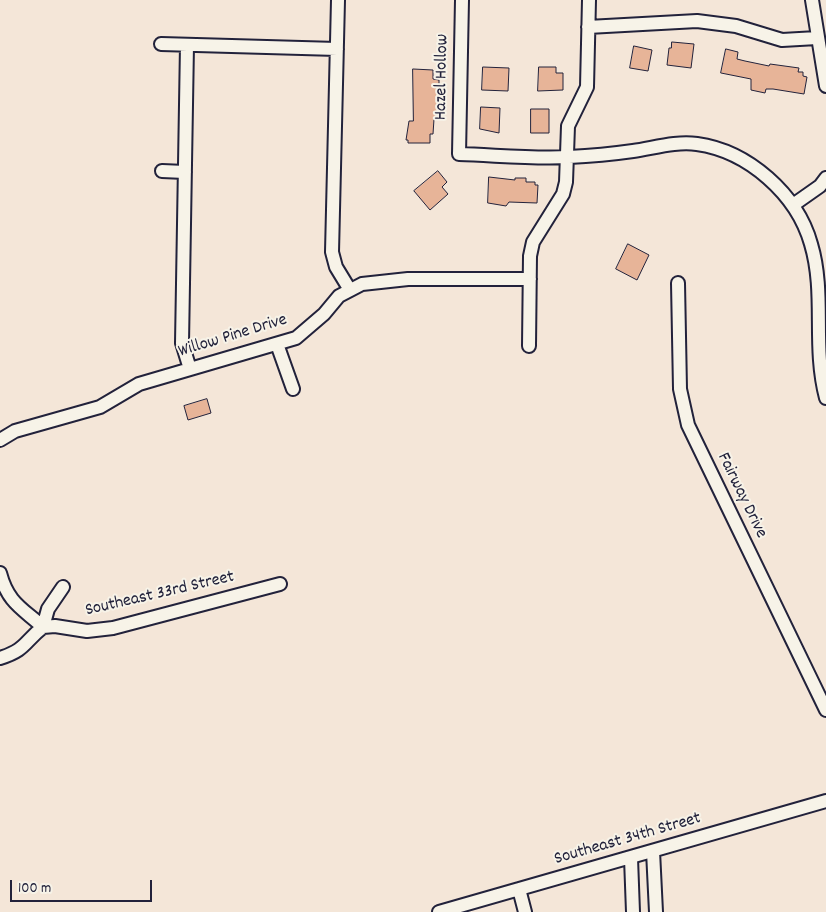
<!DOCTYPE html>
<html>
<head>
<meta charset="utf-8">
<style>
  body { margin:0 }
  #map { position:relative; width:826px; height:912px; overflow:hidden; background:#f4e6d8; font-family:Dekko,sans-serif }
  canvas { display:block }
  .scale { position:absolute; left:10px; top:880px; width:142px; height:22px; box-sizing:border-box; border:2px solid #22223b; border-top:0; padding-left:6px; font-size:15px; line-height:18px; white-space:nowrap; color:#22223b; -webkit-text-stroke:4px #f7f3e8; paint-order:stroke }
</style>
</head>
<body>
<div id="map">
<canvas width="826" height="912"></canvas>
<div class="scale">100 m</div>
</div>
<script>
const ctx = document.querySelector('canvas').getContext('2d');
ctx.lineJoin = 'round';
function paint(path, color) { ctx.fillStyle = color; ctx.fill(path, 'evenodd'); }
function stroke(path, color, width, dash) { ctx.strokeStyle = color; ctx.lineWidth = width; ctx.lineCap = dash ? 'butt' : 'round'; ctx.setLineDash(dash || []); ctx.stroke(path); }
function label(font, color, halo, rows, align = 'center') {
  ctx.font = font + ' Dekko,sans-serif'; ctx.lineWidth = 4; ctx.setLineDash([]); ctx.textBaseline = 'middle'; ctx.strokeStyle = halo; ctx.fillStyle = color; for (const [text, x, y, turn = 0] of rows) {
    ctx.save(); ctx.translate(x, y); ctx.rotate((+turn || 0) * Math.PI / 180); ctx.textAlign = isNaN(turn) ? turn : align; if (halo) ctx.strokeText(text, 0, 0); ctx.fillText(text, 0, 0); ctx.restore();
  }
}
const building = new Path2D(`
  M672 42 694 44 691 68 667 65 669 48H671Z
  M634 46 652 50 648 71 630 68Z
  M726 49 738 52 737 59 745 61 769 66 770 64 799 68 798 72H803V76L807 77 804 94 773 89H766L765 93 751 90V79L721 73Z
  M483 67 509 68 508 91 482 90Z
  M539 67H556V73H563V90L538 91Z
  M413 69 433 70V79L439 80V114L437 119H434L433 134H430V143H408V140H406L409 121H413Z
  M481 107 500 108 499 133 480 129Z
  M531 109H549V133H531Z
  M438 171 447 182 442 187 448 194 430 210 414 191Z
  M489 177 515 180V178H526V182H535V185H538L537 203 509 202 506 206 488 203Z
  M628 244 649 255 637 280 616 269Z
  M207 399 211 413 188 420 184 406Z`);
paint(building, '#e7b498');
stroke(building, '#22223b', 1);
const minor = new Path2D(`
  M338 0 332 252 336 267 350 290
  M462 0 459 154C495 155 532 159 569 157 590 156 612 154 633 151 654 148 676 141 697 144 748 151 797 194 811 244 826 294 812 345 826 398
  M812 0 826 86
  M588 27 697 21 736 26 782 40 817 38
  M161 44 337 49
  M187 45 182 343 190 369
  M162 171 185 172
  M793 205 820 186 826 178
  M678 283 680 389 688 425 826 710
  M277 344 293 389
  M529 346 530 256 533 242 563 194 566 182 568 126 587 87 589 0
  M0 440 15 431 100 407 139 384 296 338 324 314 339 296 362 284 408 279H530
  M0 573C8 603 22 608 43 627L48 609 63 587
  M0 658C26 650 24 642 43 627L55 626 87 631 113 628 280 584
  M653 851 656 912
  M631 858 633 912
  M519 889 525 912
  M439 912 826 801`);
stroke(minor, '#22223b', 16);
stroke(minor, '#f7f3e8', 12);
label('18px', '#22223b', '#f7f3e8', [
  ["Hazel Hollow",443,77,-89],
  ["Willow Pine Drive",233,337,-17],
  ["Fairway Drive",741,496,64],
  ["Southeast 33rd Street",160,595,-13],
  ["Southeast 34th Street",628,840,-16]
]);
</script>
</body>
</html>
